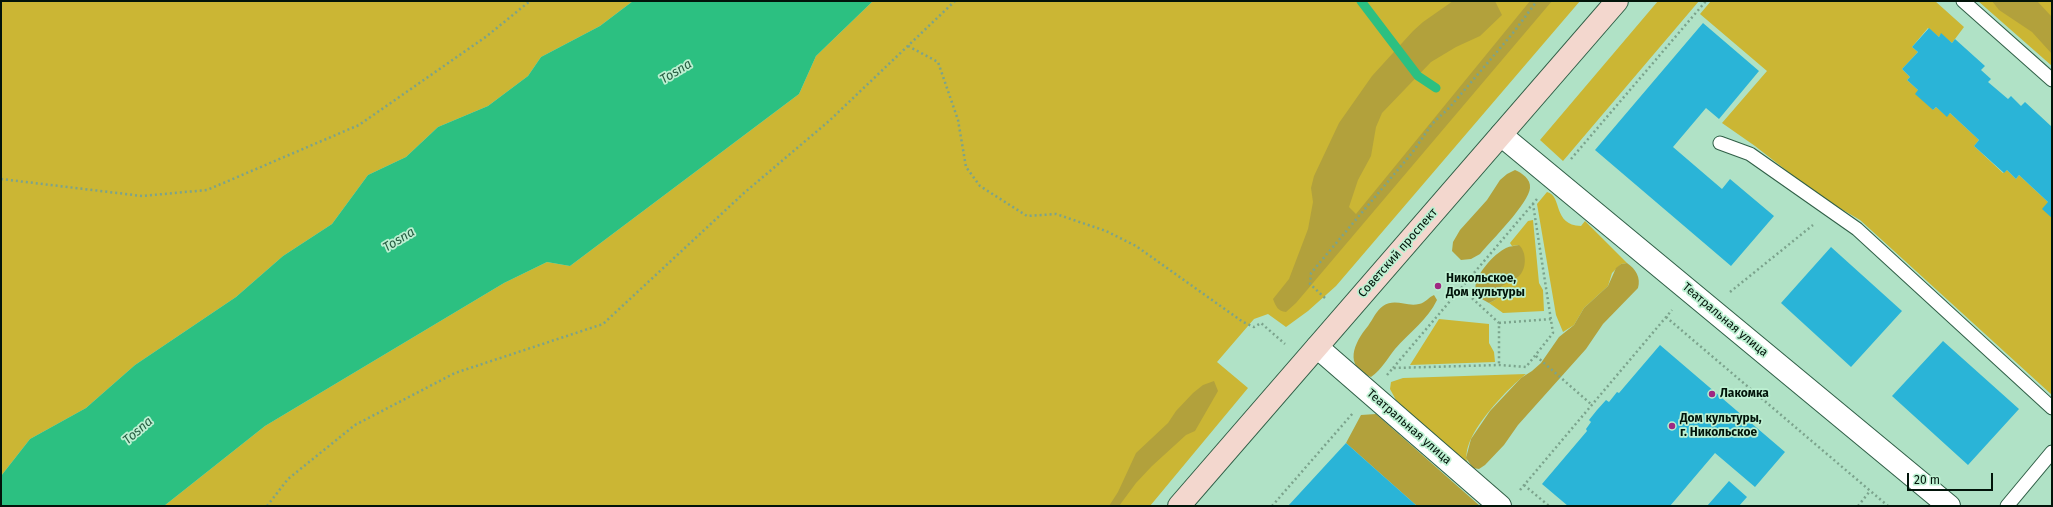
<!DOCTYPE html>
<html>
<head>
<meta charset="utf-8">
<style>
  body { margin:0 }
  #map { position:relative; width:2053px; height:507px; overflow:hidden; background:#b0e2c6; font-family:"Fira Sans",sans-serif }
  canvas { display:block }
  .frame { position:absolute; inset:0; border:2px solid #02140a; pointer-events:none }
  .scale { position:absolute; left:1907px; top:473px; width:86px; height:18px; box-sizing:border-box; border:2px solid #02140a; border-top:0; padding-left:5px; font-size:12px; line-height:14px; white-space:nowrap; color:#02140a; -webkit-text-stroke:3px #bdf0d2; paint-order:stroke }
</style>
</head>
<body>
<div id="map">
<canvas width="2053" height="507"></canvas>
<div class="frame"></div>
<div class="scale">20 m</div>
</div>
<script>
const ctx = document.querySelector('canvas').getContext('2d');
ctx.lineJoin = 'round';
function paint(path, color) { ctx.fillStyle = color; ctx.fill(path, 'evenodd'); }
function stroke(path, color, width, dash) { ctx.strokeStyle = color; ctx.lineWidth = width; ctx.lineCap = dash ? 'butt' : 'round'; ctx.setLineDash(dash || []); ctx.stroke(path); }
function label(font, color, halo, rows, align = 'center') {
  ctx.font = font + ' "Fira Sans",sans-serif'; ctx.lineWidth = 3.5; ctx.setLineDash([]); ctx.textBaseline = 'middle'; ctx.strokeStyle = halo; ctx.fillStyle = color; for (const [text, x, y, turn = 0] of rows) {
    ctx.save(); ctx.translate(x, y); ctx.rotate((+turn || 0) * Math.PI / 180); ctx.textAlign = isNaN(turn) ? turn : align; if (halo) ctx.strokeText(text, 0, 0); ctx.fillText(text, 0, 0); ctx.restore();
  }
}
paint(new Path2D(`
  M1 1H633L600 26 541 57 528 76 488 106 438 127 406 157 368 175 332 224 283 256 236 297 135 365 86 408 30 439 1 476Z
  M873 1H1580L1336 286 1308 311 1286 327 1268 314 1254 319 1217 362 1248 388 1150 506H164L265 426 504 283 547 262 570 266 799 94 816 56Z
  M1658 1H1699L1563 161 1540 140Z
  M1711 1H1935L1964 27 1952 43 1941 34 1939 37 1928 28 1912 47 1918 52 1902 69 1910 77 1907 80 1918 90 1933 110 1936 107 1947 116 1950 113 1979 140 1974 146 2003 173 2007 170 2016 179 2019 175 2048 202 2052 218V395L1860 220 1819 196 1755 146 1722 123 1767 71 1700 14Z
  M1978 1H2052V66Z
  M1547 192C1563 196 1552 225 1581 226L1585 221 1627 263 1621 264 1612 273 1608 286 1584 308 1574 325 1563 332 1556 315 1537 204Z
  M1533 220 1539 283 1543 290 1544 311 1503 313 1489 303C1498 299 1501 297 1501 287L1506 282 1518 277 1519 245 1512 246 1510 243 1528 221Z
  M1439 319 1489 324V343L1494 352 1495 362 1410 365Z
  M1526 374C1507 389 1458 439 1468 463L1460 461 1396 400 1390 389 1391 382 1403 378Z`), '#cbb634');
paint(new Path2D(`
  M1453 1H1495L1502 15 1480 36 1456 47 1431 62 1382 113 1376 127 1371 156 1358 180 1349 207 1356 214 1530 1H1552L1296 303 1286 312C1278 311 1276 307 1273 299L1289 279 1308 229 1313 202 1311 188 1314 176 1339 123 1372 76 1413 31 1423 22Z
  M1992 1H2037L2052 17V54L2032 32 1999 10Z
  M1515 170C1522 173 1531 179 1530 188 1529 203 1491 241 1480 254L1471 259 1461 260 1452 251 1453 242 1460 230 1487 200 1500 180 1507 174Z
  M1519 245C1527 252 1527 270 1518 277 1513 281 1507 282 1501 287 1501 297 1498 299 1489 303 1484 300 1477 298 1476 291 1472 277 1495 253 1506 248 1510 246 1515 246 1519 245Z
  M1627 263C1636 269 1641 278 1638 288L1603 324 1586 349 1518 425 1504 445 1485 465 1479 469 1473 468 1466 458 1471 439 1490 411 1521 378 1532 371 1541 363 1559 337 1574 325 1584 308 1608 286 1616 268 1621 264Z
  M1434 295 1437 300C1428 319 1409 333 1395 349 1387 359 1382 369 1371 377 1343 366 1354 343 1368 326 1373 319 1376 311 1383 306 1395 298 1406 307 1419 304 1425 303 1429 297 1434 295Z
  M1214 381 1218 391 1195 431 1186 435 1152 466 1136 483 1119 506H1109L1118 492 1136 453 1168 423 1176 411 1193 393 1203 385Z
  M1376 414 1480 506H1417L1346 443 1361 415Z`), '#b2a13c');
paint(new Path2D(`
  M633 1H873L816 56 799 94 570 266 547 262 504 283 265 426 164 506H1V476L30 439 86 408 135 365 236 297 283 256 332 224 368 175 406 157 438 127 488 106 528 76 541 57 600 26Z`), '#2cc081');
stroke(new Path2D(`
  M1361 1 1418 76 1436 88`), '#2cc081', 9);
paint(new Path2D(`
  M1703 23 1759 71 1719 119 1706 108 1673 147 1722 189 1730 179 1774 216 1731 266 1595 150Z
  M1929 28 1939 37 1941 33 1952 43 1955 39 1985 66 1981 70 1991 79 1988 82 2008 99 2011 96 2021 106 2025 102 2052 127V218L2042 209 2048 202 2019 175 2016 179 2007 170 2004 173 1974 146 1979 140 1950 113 1947 117 1936 107 1933 110 1915 94 1918 90 1907 80 1910 77 1902 69 1918 52 1912 47Z
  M1831 247 1902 311 1851 367 1781 303Z
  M1943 341 2019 409 1968 465 1892 396Z
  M1660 345 1785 452 1755 487 1715 453 1670 506H1568L1542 484 1587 431 1586 429 1591 422 1589 420 1597 410 1606 400 1609 402 1617 392 1619 393Z
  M1346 443 1417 506H1288Z
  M1729 481 1747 497 1739 506H1707Z`), '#2ab4d7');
const service = new Path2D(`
  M1963 1 2052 80
  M1720 143 1750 154 1857 229 2052 408
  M2007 506 2052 452`);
const minor = new Path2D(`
  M1501 135 1949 506
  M1317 347 1500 506`);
const secondary = new Path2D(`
  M1179 506 1617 1`);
stroke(service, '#305f47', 15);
stroke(minor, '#305f47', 24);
stroke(secondary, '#305f47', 24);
stroke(new Path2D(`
  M908 46 938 62 958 120 966 167 980 186 1027 216 1056 214 1106 231 1136 246 1243 322 1254 327 1261 323 1285 344
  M1571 159 1706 1
  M1 179 142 196 207 190 359 125 487 36 530 1
  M1461 288 1499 323V365
  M1730 292 1813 225
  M1325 298 1310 284 1311 273 1412 153 1432 124 1450 107 1513 33 1537 1
  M1666 317 1888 506
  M1499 323 1551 319
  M1536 356 1592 405
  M1393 368 1537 199
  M1387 375 1393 368 1499 365 1526 367 1553 333 1533 204
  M1524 485 1549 506
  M1520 490 1672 310
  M267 506 288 479 355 425 455 373 603 324 744 193 829 121 955 1
  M1272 506 1353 413
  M1858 506 1870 491`), '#7ba38c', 2.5, [2, 3]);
stroke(service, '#fff', 13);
stroke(minor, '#fff', 22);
stroke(secondary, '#f3d7ce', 22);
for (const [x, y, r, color] of [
  [1438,286,4,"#9f2882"],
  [1712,394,4,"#9f2882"],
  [1672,426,4,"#9f2882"]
]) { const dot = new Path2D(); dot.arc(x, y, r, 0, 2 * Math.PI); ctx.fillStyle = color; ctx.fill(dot); stroke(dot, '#bdf0d2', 1.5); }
label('12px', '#02140a', '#bdf0d2', [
  ["Советский проспект",1398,253,-49],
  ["Театральная улица",1725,320,40],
  ["Театральная улица",1409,427,41]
]);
label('bold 12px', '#02140a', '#bdf0d2', [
  ["Никольское,",1446,279],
  ["Дом культуры",1446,293],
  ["Лакомка",1720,394],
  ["Дом культуры,",1680,419],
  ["г. Никольское",1680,433]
], 'left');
label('italic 13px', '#265c41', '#bdf0d2', [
  ["Tosna",676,72,-31],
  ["Tosna",399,240,-31],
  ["Tosna",138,431,-41]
]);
</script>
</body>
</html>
